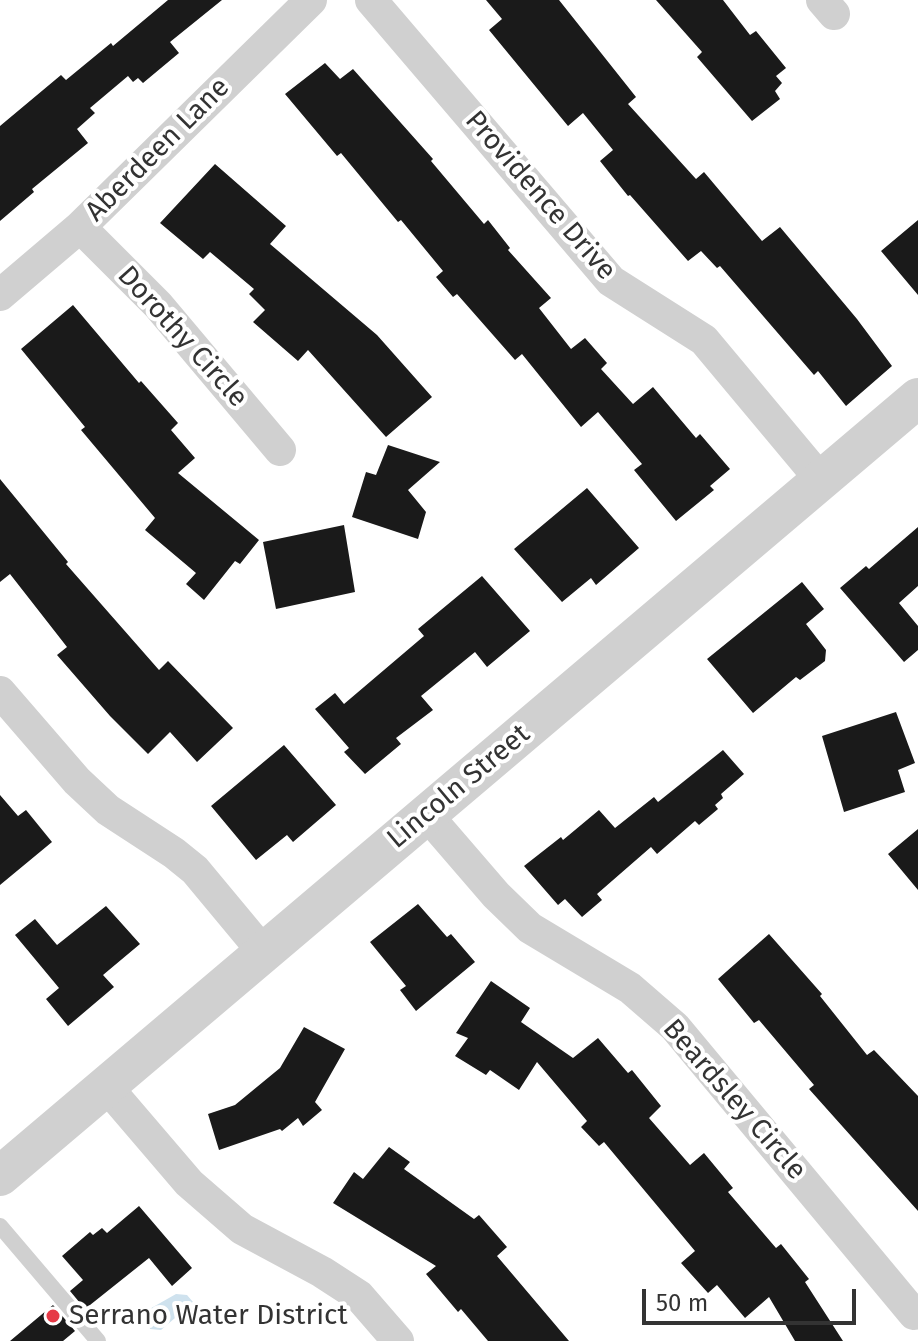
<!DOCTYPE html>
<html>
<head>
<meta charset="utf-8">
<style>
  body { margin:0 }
  #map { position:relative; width:918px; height:1341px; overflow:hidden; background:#fff; font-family:"Fira Sans",sans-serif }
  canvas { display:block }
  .scale { position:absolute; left:642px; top:1289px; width:214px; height:36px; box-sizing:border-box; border:4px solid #333; border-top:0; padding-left:10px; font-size:24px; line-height:28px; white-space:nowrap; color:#333; -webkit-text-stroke:6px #fff; paint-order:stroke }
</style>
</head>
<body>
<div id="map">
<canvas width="918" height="1341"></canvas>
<div class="scale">50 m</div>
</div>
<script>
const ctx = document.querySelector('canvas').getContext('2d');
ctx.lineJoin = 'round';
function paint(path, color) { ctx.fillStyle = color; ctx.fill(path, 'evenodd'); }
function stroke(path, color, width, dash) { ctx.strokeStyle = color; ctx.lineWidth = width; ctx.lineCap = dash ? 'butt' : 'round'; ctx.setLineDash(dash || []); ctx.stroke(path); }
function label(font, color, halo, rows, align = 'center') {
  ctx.font = font + ' "Fira Sans",sans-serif'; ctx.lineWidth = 8; ctx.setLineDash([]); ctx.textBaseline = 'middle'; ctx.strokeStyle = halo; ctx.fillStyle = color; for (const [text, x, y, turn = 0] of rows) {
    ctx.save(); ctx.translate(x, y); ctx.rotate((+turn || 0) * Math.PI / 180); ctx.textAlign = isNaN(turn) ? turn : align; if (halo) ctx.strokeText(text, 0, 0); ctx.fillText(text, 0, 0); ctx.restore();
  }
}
paint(new Path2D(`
  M176 1294 187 1295 193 1302 182 1319 175 1318 161 1330 150 1329 146 1311Z`), '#cfe2ee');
paint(new Path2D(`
  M168 0H222L170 42 179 53 143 83 138 78 133 82 128 76 90 108 95 113 77 129 88 143 32 189 34 192 0 221V126L61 75 66 80 111 43 113 46Z
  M486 0H559L636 97 628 104 696 179 704 172 762 241 780 227 857 319 892 366 846 406 818 371 814 375 720 266 717 268 701 251 688 261 630 195 628 196 600 161 613 150 583 113 568 126 489 30 502 19Z
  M656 0H723L750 35 756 31 786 68 776 76 782 83 775 91 780 99 752 121 697 57 702 52Z
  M325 63 340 79 353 69 433 159 431 161 484 224 488 220 510 248 508 250 551 298 539 308 571 349 585 338 607 363 601 369 633 404 653 387 696 438 700 434 730 469 710 486 714 490 676 521 634 470 642 464 598 412 581 427 522 354 515 360 457 294 453 297 436 277 443 271 401 220 398 222 341 153 337 156 285 94Z
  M215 164 286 226 270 244 377 335 432 397 386 437 308 350 298 361 253 322 265 310 249 294 254 289 210 252 203 259 160 223Z
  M918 220V295L881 251Z
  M73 305 139 383 141 381 178 423 171 430 195 458 178 473 259 540 240 564 235 561 204 600 186 584 196 573 145 530 155 518 81 430 85 427 21 349Z
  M388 445 440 462 408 490 426 512 418 539 352 517 366 472 376 475Z
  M0 479 68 562 66 564 159 670 168 661 233 728 197 762 170 732 148 754 110 716 57 655 67 647 10 574 0 582Z
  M587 488 639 548 596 585 591 578 562 602 514 549Z
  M344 525 355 592 276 609 263 542Z
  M918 527V586L899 603 918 626V650L904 662 840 588 866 566 869 569Z
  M482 576 530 631 487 667 475 652 421 696 433 710 396 738 401 744 365 774 344 752 349 748 315 709 335 693 344 704 424 636 418 629Z
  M802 582 824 609 806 624 826 650 825 661 800 680 796 677 753 713 707 659Z
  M896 712 915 763 898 770 905 792 844 812 822 736Z
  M284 745 336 805 293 842 287 835 256 860 211 806Z
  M723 750 744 774 721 794 723 798 715 805 718 809 699 825 695 821 657 854 651 847 597 894 602 900 582 917 565 899 558 905 524 866 561 837 563 840 599 810 615 828 654 797 658 802Z
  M0 795 18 816 26 810 52 842 0 885Z
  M918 829V890L888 854Z
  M418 904 447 937 451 934 475 962 416 1011 400 990 406 986 370 942Z
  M106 906 140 944 103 975 114 987 68 1026 46 999 59 988 15 935 35 919 57 945Z
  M769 934 822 994 820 996 867 1055 874 1050 918 1096V1211L809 1089 814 1085 759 1020 754 1023 718 979Z
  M491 981 530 1008 521 1022 573 1058 598 1038 628 1073 632 1070 661 1106 649 1118 690 1165 704 1153 733 1188 728 1192 776 1248 781 1244 809 1279 805 1282 843 1341H795L769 1297 745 1318 717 1285 708 1293 681 1263 695 1251 604 1142 599 1146 581 1127 587 1121 537 1062 519 1090 490 1070 486 1075 455 1056 468 1038 456 1033Z
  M304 1027 345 1049 315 1102 322 1110 303 1126 298 1118 282 1131 280 1129 219 1150 208 1114 235 1105 280 1068Z
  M389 1147 410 1162 404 1169 474 1219 479 1215 507 1247 497 1256 569 1341H488L461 1309 458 1312 426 1274 436 1266 333 1203 354 1172 363 1179Z
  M139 1206 192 1268 172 1286 149 1258 85 1309 70 1291 83 1280 62 1256 90 1232 93 1235 102 1228 107 1233Z
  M53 1305 75 1331 63 1341H10Z`), '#1a1a1a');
stroke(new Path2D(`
  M0 1226 98 1341`), '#d0d0d0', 16);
stroke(new Path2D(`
  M371 0 611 281 704 340 821 480
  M822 0 834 14
  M80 227 158 305 280 450
  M0 295 80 227 311 0
  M0 692 77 781 108 810 174 853 195 870 264 953
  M427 815 496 895 530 928 630 988 675 1027 914 1314
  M106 1086 189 1183 242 1229 322 1272 359 1296 398 1341`), '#d0d0d0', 32);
stroke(new Path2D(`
  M0 1176 918 398`), '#d0d0d0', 40);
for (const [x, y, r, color] of [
  [53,1316,8,"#e63946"]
]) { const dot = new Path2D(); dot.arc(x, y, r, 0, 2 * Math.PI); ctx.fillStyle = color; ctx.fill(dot); stroke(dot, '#fff', 3); }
label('28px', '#333', '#fff', [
  ["Aberdeen Lane",158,150,-45],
  ["Providence Drive",540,196,49],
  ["Dorothy Circle",182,337,48],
  ["Lincoln Street",459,787,-40],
  ["Beardsley Circle",734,1100,49]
]);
label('28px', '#333', '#fff', [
  ["Serrano Water District",69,1316]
], 'left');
</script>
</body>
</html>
